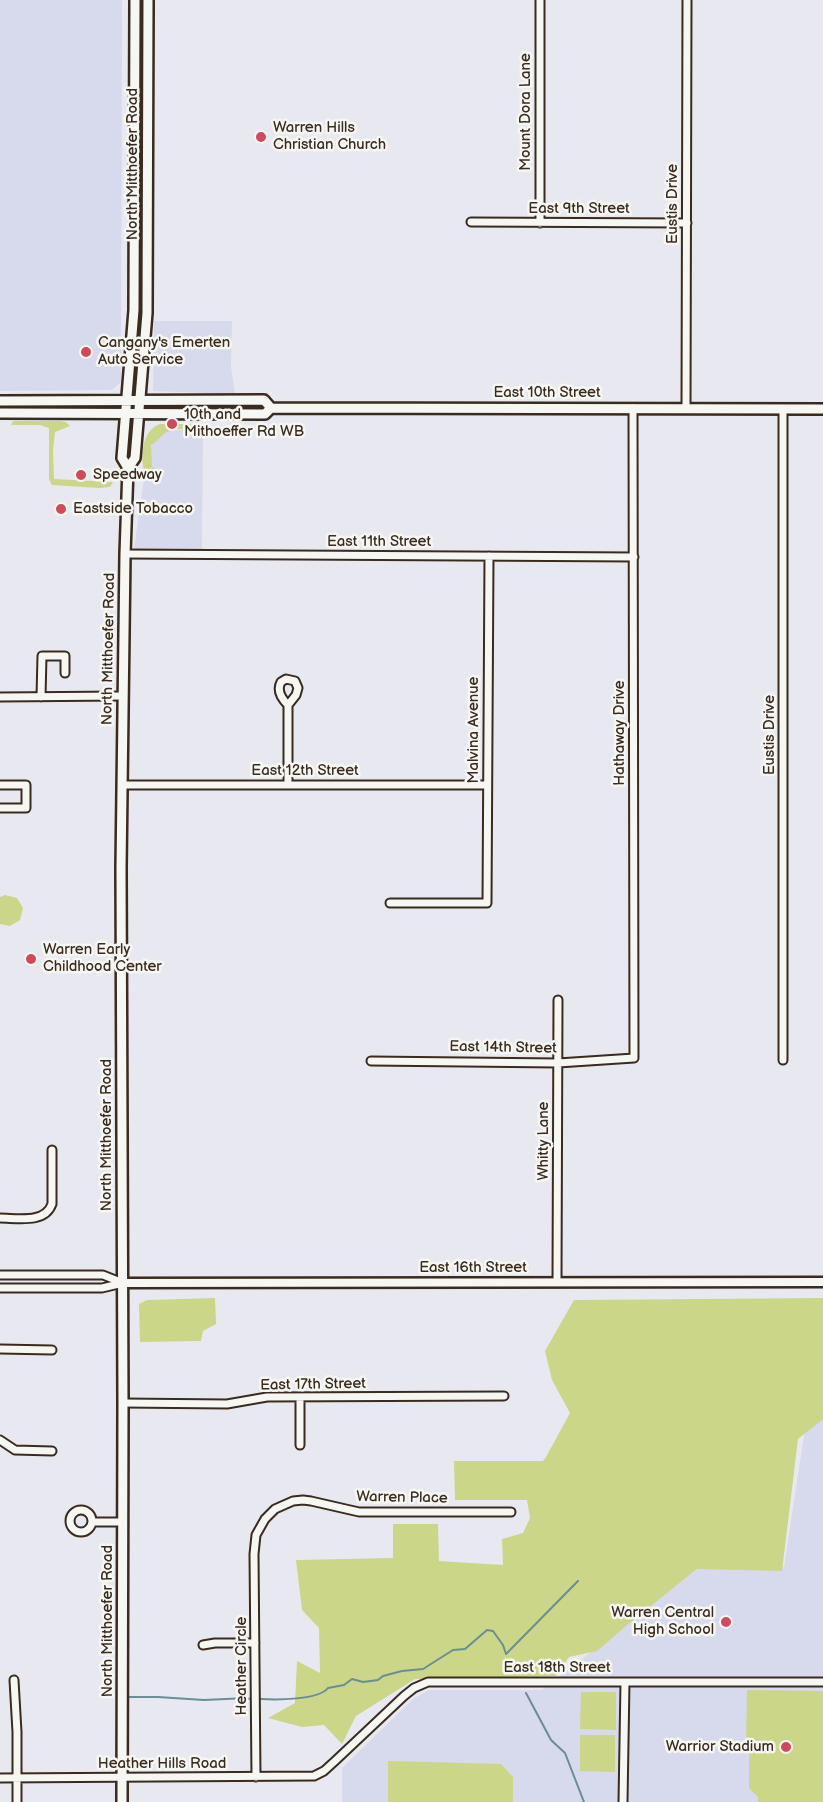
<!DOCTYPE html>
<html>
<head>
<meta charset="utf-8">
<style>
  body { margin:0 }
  canvas { display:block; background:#e8e9f0 }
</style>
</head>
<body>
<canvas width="823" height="1802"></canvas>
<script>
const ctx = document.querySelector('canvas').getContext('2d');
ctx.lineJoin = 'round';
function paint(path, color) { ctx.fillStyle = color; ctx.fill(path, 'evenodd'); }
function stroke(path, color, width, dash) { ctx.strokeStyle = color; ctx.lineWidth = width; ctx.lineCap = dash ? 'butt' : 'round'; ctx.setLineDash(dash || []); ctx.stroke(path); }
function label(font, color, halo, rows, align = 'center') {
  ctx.font = font + ' "Balsamiq Sans",sans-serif'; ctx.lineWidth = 5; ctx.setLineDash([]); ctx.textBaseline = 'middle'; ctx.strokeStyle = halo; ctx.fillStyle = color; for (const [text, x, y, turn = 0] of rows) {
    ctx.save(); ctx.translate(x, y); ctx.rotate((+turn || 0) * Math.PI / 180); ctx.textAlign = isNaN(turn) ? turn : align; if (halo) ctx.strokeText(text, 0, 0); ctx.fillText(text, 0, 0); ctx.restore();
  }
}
paint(new Path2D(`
  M0 0H122L121 382 112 390 0 391Z
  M154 321H232L231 367 235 394 153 391Z
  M203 429 202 549H134L148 450 163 431Z
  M810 1396H823V1802H342V1768L413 1699 429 1690H542L700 1567H784Z`), '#d7d9ed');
paint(new Path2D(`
  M13 421H60L66 422 70 426 55 432 53 451 54 479 113 482 110 487 99 488 52 485 49 479V428L40 425H11Z
  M160 424H191L192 428C183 431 175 427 167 432 160 435 158 442 151 445L152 467 159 470C154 473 150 472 144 470 140 454 143 430 160 424Z
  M5 895 17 898 23 908 20 920 10 926 0 924V897Z
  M215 1298 216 1324 203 1331 201 1341 140 1342 139 1304 147 1300Z
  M823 1298V1419L798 1439 782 1571 697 1569 627 1625 597 1651 569 1657 556 1676 415 1679 356 1716 342 1744 324 1725 302 1727 268 1718 295 1703 297 1661 320 1673 319 1628 302 1610 296 1560 393 1558V1524H438L439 1561 503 1565 502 1539 523 1533 530 1518 527 1500H455L454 1461H543L546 1457 570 1413 552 1380 545 1351 574 1300Z
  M747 1690 823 1691V1802H758V1797L749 1788V1744L746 1743Z
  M581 1692H616V1730L580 1729Z
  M580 1735H615V1772L580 1771Z
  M388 1761 501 1764 513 1777V1802H388Z`), '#cbd689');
stroke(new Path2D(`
  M526 1693 551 1740 565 1753 584 1802
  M129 1697H158L204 1700 247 1698 249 1699
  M261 1699C276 1700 319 1700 328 1688L344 1685 352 1679 363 1682 378 1680 383 1676 402 1671 423 1669 453 1650 465 1649 487 1630 493 1631 503 1645 506 1654 578 1581`), '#698e97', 2);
const minor = new Path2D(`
  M471 222 687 223
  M540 223V0
  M686 408 687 0
  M783 409V1060
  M125 554 634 557
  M286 679 295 681 298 688 296 695 288 705C282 699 276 691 281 682Z
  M0 697 123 696
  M41 697 42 656H65V673
  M288 705V785
  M0 785H26V808H0
  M123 785H487
  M390 903H487L489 556
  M371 1061 558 1063 634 1058 633 408
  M0 1218C17 1218 45 1224 52 1204V1150
  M0 1275H103L123 1283
  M557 1281 558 1000
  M0 1288H102L123 1283
  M0 1349 52 1350
  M123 1403 227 1404 267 1397 504 1396
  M0 1440 15 1450 52 1451
  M300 1445V1397
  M70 1521a11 11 0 1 1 22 0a11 11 0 1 1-22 0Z
  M92 1522H123
  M203 1645 215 1643H255
  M14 1680 17 1732V1802
  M256 1777 254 1554 256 1535 265 1519 275 1509 293 1501 303 1500 311 1501 359 1512H511
  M0 1778 314 1776 324 1771 335 1761 404 1696 414 1688 428 1682H823
  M623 1802 625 1682`);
const tertiary = new Path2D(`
  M123 1283 823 1282`);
const secondary = new Path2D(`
  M0 401 264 400 271 408
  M0 413 265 414 271 408 823 409
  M128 468 135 458 147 313 148 0
  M122 1802 123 1403 121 868 125 554 128 468 122 458 134 310 135 0`);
stroke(minor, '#3b2a1e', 11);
stroke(tertiary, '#3b2a1e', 13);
stroke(secondary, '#3b2a1e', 14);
stroke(minor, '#f6f6f2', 7);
stroke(tertiary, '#f6f6f2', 8);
stroke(secondary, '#f6f6f2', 9);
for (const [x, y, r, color] of [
  [261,137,6,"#d1495b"],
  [86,352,6,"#d1495b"],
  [172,424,6,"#d1495b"],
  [81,475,6,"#d1495b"],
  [61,509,6,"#d1495b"],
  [31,959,6,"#d1495b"],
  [726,1622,6,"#d1495b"],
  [786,1747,6,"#d1495b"]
]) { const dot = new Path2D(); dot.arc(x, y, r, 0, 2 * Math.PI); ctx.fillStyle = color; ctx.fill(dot); stroke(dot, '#f6f6f2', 2); }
label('15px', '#3b2a1e', '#f6f6f2', [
  ["Mount Dora Lane",526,112,-90],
  ["North Mitthoefer Road",133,164,-90],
  ["Eustis Drive",673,204,-90],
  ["East 9th Street",579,209],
  ["East 10th Street",547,393],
  ["East 11th Street",379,542],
  ["North Mitthoefer Road",109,649,-89],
  ["Malvina Avenue",474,730,-90],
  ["Hathaway Drive",620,733,-90],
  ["Eustis Drive",770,735,-90],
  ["East 12th Street",305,771],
  ["East 14th Street",503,1048,1],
  ["North Mitthoefer Road",107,1135,-90],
  ["Whitty Lane",544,1141,-90],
  ["East 16th Street",473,1268],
  ["East 17th Street",313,1385,-1],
  ["Warren Place",402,1498,1],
  ["North Mitthoefer Road",108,1621,-90],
  ["Heather Circle",242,1666,-90],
  ["East 18th Street",557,1668],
  ["Heather Hills Road",162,1764]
]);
label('15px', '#3b2a1e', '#f6f6f2', [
  ["Warren Hills",273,128],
  ["Christian Church",273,145],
  ["Cangany's Emerten",98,343],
  ["Auto Service",98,360],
  ["10th and",184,415],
  ["Mithoeffer Rd WB",184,432],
  ["Speedway",93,475],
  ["Eastside Tobacco",73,509],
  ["Warren Early",43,950],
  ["Childhood Center",43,967],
  ["Warren Central",714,1613,"right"],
  ["High School",714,1630,"right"],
  ["Warrior Stadium",774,1747,"right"]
], 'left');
</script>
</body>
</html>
